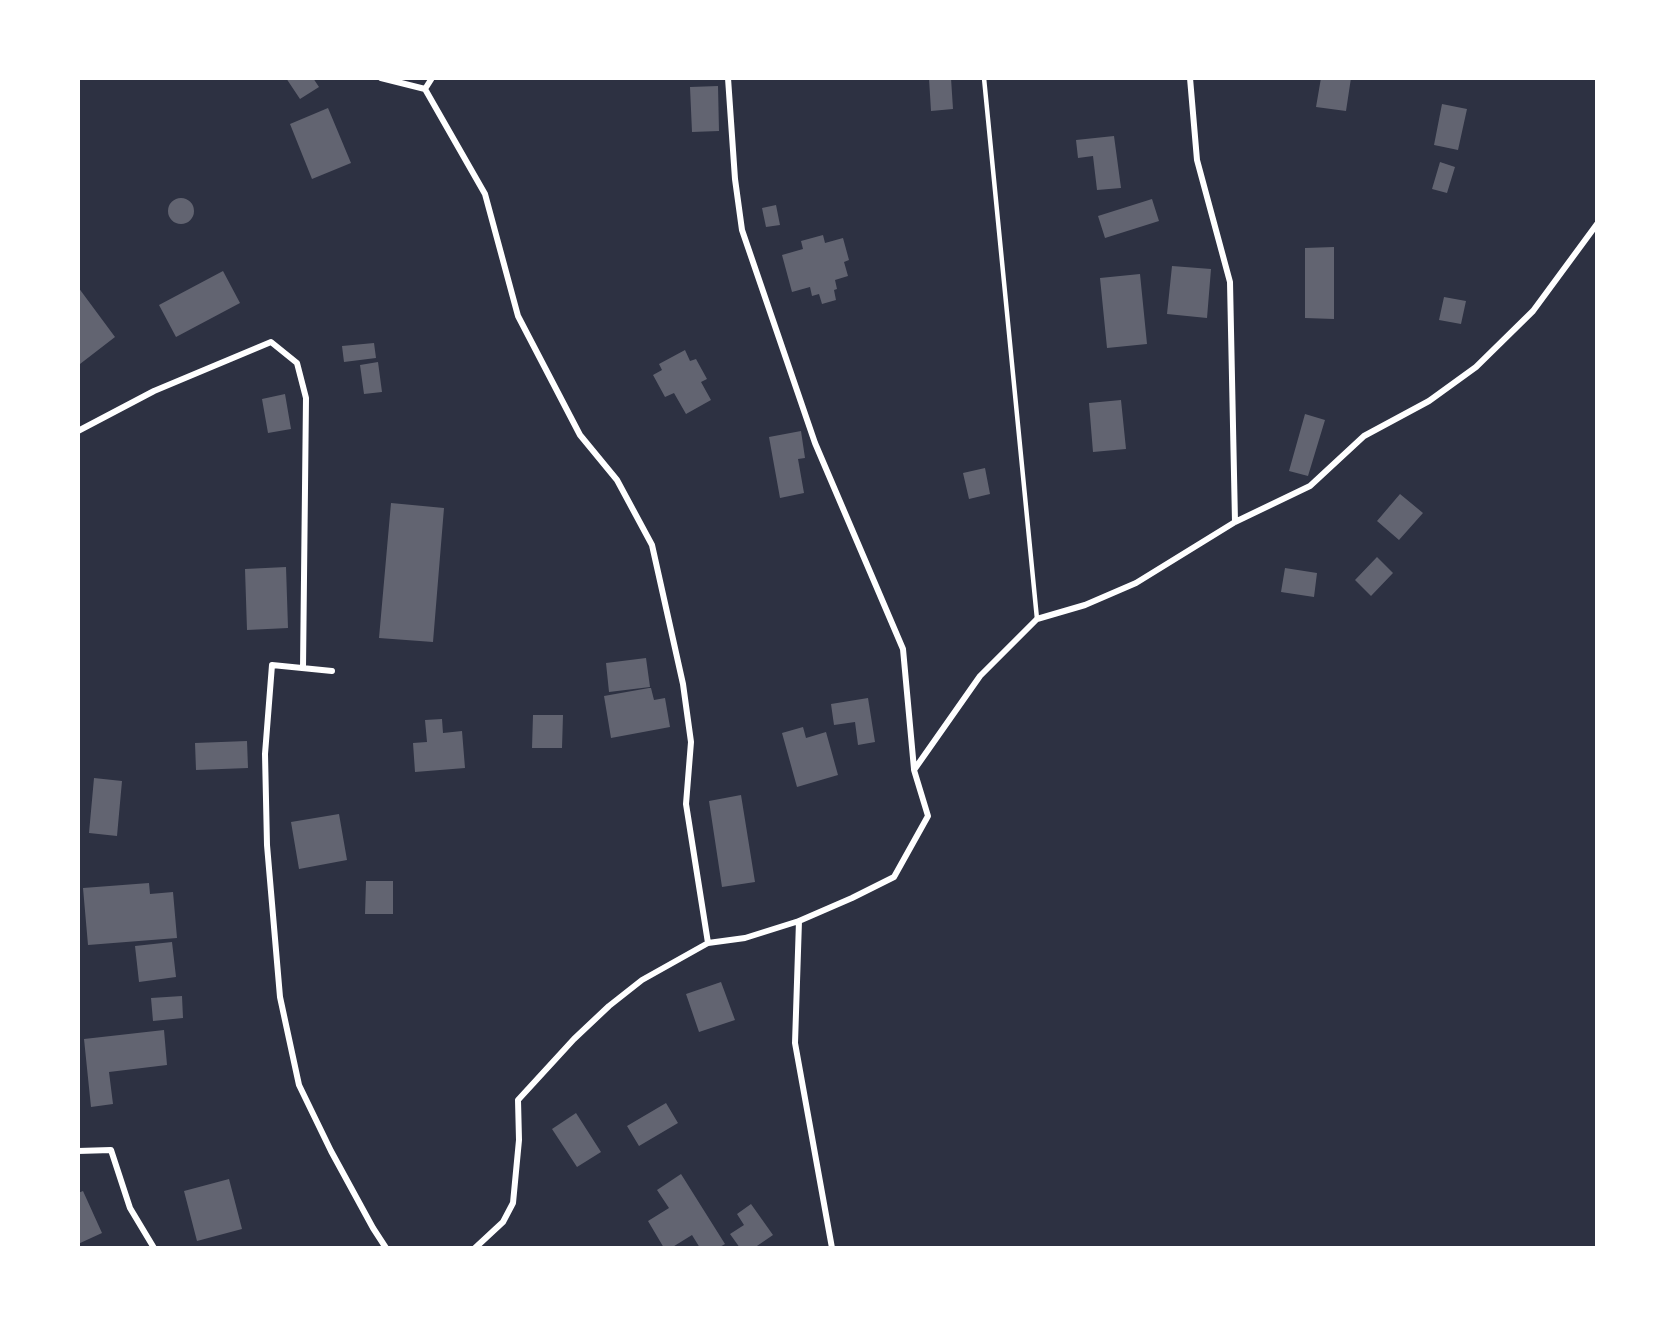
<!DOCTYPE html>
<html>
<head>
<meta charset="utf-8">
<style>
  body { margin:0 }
  #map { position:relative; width:1675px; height:1326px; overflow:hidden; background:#2d3142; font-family:"Open Sans",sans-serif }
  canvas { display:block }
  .frame { position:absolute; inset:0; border:80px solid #fff; pointer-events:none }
</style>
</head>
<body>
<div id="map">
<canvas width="1675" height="1326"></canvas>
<div class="frame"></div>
</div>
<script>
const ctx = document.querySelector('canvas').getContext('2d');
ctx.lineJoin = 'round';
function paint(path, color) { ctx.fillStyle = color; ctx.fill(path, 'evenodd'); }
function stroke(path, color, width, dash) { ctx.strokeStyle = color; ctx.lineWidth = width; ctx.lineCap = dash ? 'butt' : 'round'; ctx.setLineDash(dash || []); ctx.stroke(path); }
paint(new Path2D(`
  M286 78H313L319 87 300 99Z
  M929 78H951L953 109 931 111Z
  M1321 78H1351L1346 111 1316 107Z
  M718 86 719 131 692 132 690 87Z
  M1442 104 1467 109 1458 150 1434 145Z
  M328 108 351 163 312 179 290 124Z
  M1114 136 1121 188 1097 190 1093 156 1078 158 1076 140Z
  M1440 162 1455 167 1447 193 1432 189Z
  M168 211a13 13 0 1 1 26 0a13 13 0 1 1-26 0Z
  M1152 199 1159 221 1105 238 1098 216Z
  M776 205 780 225 766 227 762 208Z
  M823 235 825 243 843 238 849 260 844 262 848 276 835 280 837 289 834 290 836 300 822 304 819 294 812 296 810 287 792 292 782 255 803 249 801 241Z
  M1334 247V319L1305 318V248Z
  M1172 266 1211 269 1207 318 1167 314Z
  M223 271 240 303 176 337 159 305Z
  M1140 274 1147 344 1107 348 1100 278Z
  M78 287 115 337 80 364 78 362Z
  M1444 297 1466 301 1461 324 1439 320Z
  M374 343 376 358 344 362 342 346Z
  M685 350 690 361 696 359 707 379 701 382 711 400 686 414 674 393 665 397 653 375 662 370 659 364Z
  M378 362 382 392 364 394 360 365Z
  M285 394 291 429 268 433 262 399Z
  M1121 400 1126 449 1093 452 1089 403Z
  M1305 414 1325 420 1308 476 1289 471Z
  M801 431 805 458 798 459 804 493 780 498 769 437Z
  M985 468 990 494 969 499 963 473Z
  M1400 494 1423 513 1399 540 1377 521Z
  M391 503 444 508 433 642 379 638Z
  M1377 557 1393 573 1371 596 1355 580Z
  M286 567 288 628 247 630 245 569Z
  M1285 568 1317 573 1314 597 1281 592Z
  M646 658 650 687 609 692 606 663Z
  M649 688H651L654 700 665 698 670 727 611 738 604 696Z
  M868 698 875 742 858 745 855 722 834 725 831 704Z
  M533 715H563L562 748H532Z
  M442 719 443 733 462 731 465 768 415 772 413 743 427 742 425 720Z
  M803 727 806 738 826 732 838 775 797 787 782 733Z
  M247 741 248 768 196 770 195 743Z
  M94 778 122 781 117 836 89 833Z
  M741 795 755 882 722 887 709 801Z
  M339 814 347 860 299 869 291 822Z
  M366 881H393V914H365Z
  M149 883 150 894 173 892 177 938 88 945 83 888Z
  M172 942 176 977 139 982 135 946Z
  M721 982 735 1020 699 1032 686 994Z
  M182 996 183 1018 153 1021 151 998Z
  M164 1030 167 1065 109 1072 113 1104 91 1107 84 1039Z
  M666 1103 678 1123 639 1146 627 1126Z
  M576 1113 601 1152 577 1167 552 1129Z
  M681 1174 725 1244 718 1248H700L692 1235 671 1248H664L648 1221 669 1208 657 1190Z
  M229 1179 242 1229 197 1241 184 1191Z
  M83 1191 102 1233 78 1244V1193Z
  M751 1204 773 1235 754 1248H740L730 1234 744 1225 737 1214Z`), '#626471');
stroke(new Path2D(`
  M984 78 1037 619`), '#fff', 4.5);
stroke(new Path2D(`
  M381 78 425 89
  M432 78 425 89 485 194 518 316 580 435 617 480 652 545 683 684 691 742 686 804 708 943
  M728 78 735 179 742 230 815 443 903 649 914 769
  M1190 78 1197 160 1230 282 1235 522
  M78 431 154 391 271 342 297 363 306 398 303 668
  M332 671 272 665 265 754 267 845 280 997 299 1085 331 1151 373 1228 386 1248
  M799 921 795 1043 832 1248
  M78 1151 111 1150 130 1208 154 1248
  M475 1248 503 1222 513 1203 519 1140 518 1100 574 1039 609 1006 642 980 708 943 745 938 799 921 852 898 894 877 928 816 914 770 980 676 1037 619 1085 605 1136 583 1235 522 1310 486 1364 436 1429 401 1476 367 1533 311 1597 224`), '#fff', 6);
</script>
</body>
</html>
